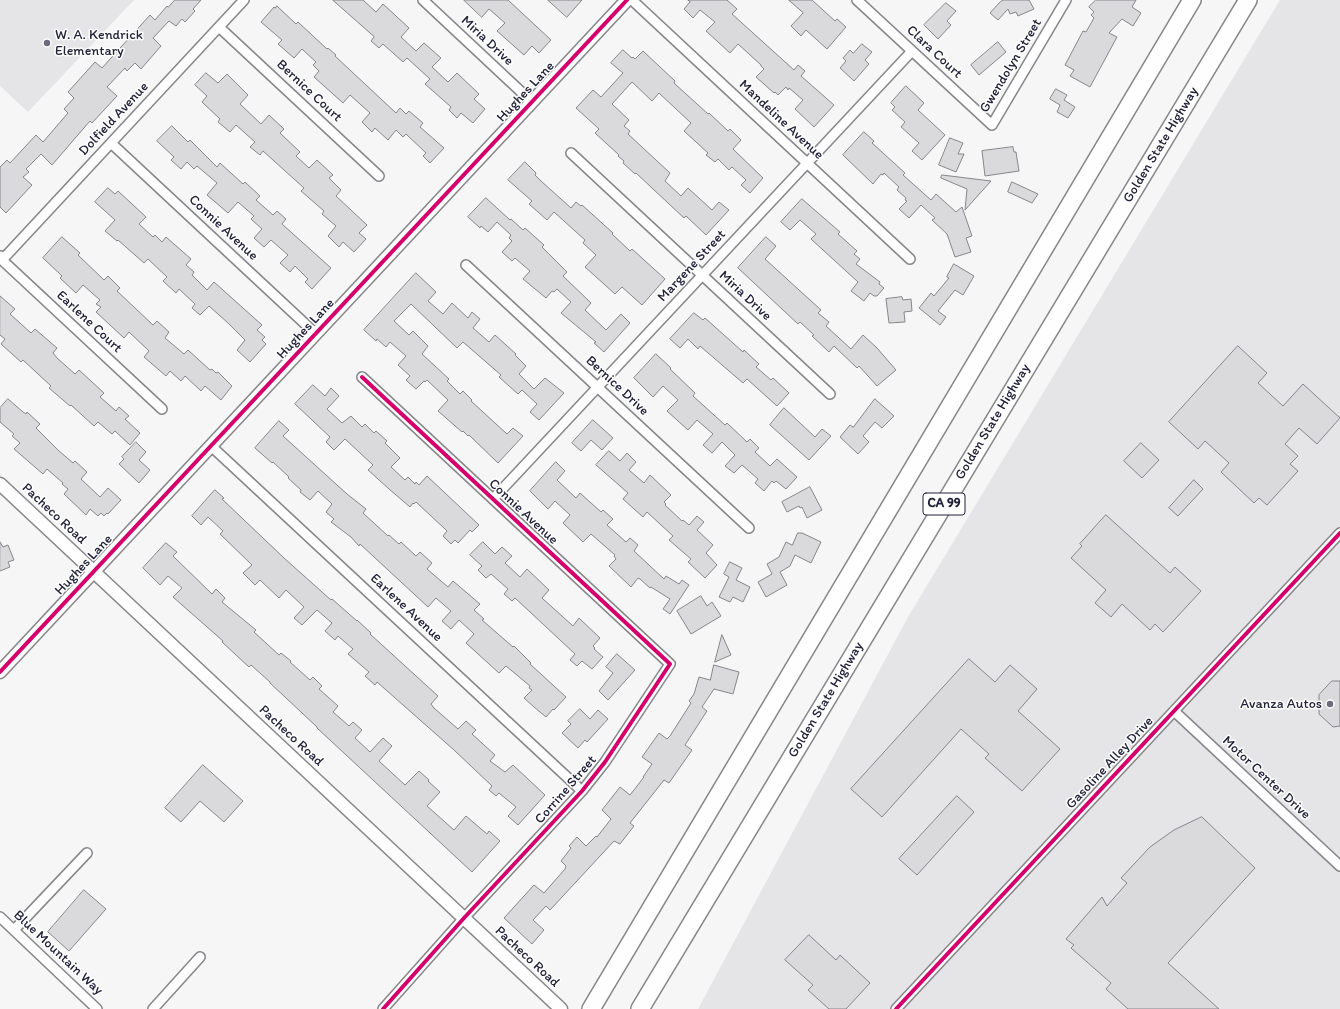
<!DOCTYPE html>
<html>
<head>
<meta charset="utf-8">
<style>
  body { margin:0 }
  canvas { display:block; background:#f6f6f7 }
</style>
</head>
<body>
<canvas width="1340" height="1009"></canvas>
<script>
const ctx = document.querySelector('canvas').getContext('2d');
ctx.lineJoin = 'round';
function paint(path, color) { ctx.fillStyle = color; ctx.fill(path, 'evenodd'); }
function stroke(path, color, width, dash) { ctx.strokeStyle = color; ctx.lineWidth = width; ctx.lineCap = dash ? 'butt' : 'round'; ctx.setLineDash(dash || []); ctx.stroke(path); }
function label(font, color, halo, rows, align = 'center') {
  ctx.font = font + ' Itim,sans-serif'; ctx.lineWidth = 3; ctx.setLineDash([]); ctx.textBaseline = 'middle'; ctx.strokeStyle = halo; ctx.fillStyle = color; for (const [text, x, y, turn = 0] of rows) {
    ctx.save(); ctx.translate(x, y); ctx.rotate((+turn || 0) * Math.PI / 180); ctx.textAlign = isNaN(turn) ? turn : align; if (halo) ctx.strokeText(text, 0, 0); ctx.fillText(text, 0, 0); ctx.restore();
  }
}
paint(new Path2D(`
  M0 0H134L28 112 0 86Z
  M1280 0H1340V1009H698L908 617Z`), '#e5e5e8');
const building = new Path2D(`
  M175 0H201L193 9 195 11 185 22 182 19 176 26 169 21 153 38 161 46 141 69 135 63 127 71 125 68 107 87 117 96 92 123 90 121 52 165 41 154 26 169 29 172 23 177 32 185 6 213 0 207V167L7 160 10 163 36 135 43 142 68 113 64 109 74 98 68 92 95 62 102 68 150 15 155 20 167 6 168 7Z
  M333 0H363L376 12 383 4 409 28 401 37 416 51 424 43 441 58 432 67 448 82 457 73 479 94 474 99 485 109 473 123 461 113 457 118 449 110 451 107 425 84 430 79 407 58 403 62 383 44 379 48 371 41 374 37Z
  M464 0H508L551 40 539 53 532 46 524 55 497 31 505 23 489 9 482 17Z
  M548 0H582L567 17Z
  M688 0H727L737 9 732 14 794 70 798 65 805 71 801 76 834 105 814 127 795 109 803 100 789 88 788 90 786 87 778 95 775 92 774 93 756 77 764 69 761 66V65L738 44 730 53 706 31 715 22 700 10 693 18 684 9 690 2Z
  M789 0H812L835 21 837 19 846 27 827 49 806 30 801 36 791 26 803 13Z
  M1004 0H1029L1034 9 1018 16 1016 12 1010 14 1008 9 998 20 990 13 1000 2Z
  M1096 0H1136L1132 7 1141 13 1133 26 1122 19 1109 33 1117 37 1090 87 1070 76 1074 70 1065 65 1083 31 1086 32 1094 18 1091 15 1094 12 1089 7Z
  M946 3 956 11 947 21 951 25 938 39 924 25Z
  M277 6 296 24 298 22 327 49 328 48 336 55 335 56 396 113 400 108 406 114 409 111 423 123 420 127 444 148 430 163 423 156 426 153 406 134 403 137 396 130 388 140 375 128 372 132 362 122 370 113 350 95 343 103 314 77 319 71 313 65 316 62 302 49 294 58 278 44 282 40 261 22 274 7 275 8Z
  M998 42 1006 52 979 75 971 65Z
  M862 44 872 52 865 60 869 64 854 81 840 68 846 61 843 58 850 50 853 53Z
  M623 50 632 58 633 57 635 59 643 51 675 81 674 83 708 114 709 113 728 131 730 129 741 140 733 149 763 178 750 193 741 185 746 180 732 167 729 170 718 159 715 162 706 155 708 153 684 131 691 123 659 93 652 101 632 82 612 104 629 120 624 126 630 131 628 134 670 173 665 181 681 196 688 188 712 210 719 202 729 210 706 235 686 216 684 218 636 173 635 174 623 163 624 161 618 156 619 155 595 133 599 129 576 108 593 90 601 97 623 73 611 63Z
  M206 73 218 83 227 74 248 95 240 104 261 124 269 115 284 129 280 133 300 152 296 156 309 168 317 160 333 175 329 178 341 190 336 196 367 225 359 233 366 239 354 252 343 242 339 247 328 236 336 226 322 214 324 211 301 191 304 188 263 151 260 155 250 147 255 142 236 125 230 132 218 122 220 119 202 102 207 96 195 85Z
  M906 86 924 103 918 110 945 135 922 160 912 151 919 143 901 127 905 122 892 110 895 107 891 103Z
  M1056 89 1067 95 1064 100 1075 107 1068 118 1057 112 1060 105 1050 99Z
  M172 126 188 142 190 140 217 167 220 163 243 184 245 182 260 196 256 200 273 215 277 211 286 219 282 224 331 268 312 289 305 282 308 279 295 266 290 272 280 263 288 255 271 240 264 247 254 238 262 229 251 219 254 216 238 202 228 213 207 195 217 183 197 166 194 169 187 162 181 169 171 160 174 157 157 141Z
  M864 132 874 141 872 143 905 173 903 175 931 200 936 194 956 212 962 207 972 236 966 238 971 252 955 257 947 234 932 220 935 218 921 205 909 218 899 209 907 201 905 200 906 198 897 190 899 187 884 173 883 175 881 174 873 184 843 155Z
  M950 138 963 143 958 154H964L956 172 939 165Z
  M1013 147 1014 152H1016L1019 171 985 176 982 151Z
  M525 162 536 173 535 175 541 181 571 208 576 202 581 206 582 205 613 233 612 234 630 251 632 249 665 279 642 305 622 287 615 294 585 267 596 255 583 243 585 240 554 212 547 220 529 204 532 201 508 180Z
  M942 175 991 181 965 210 967 189 941 178Z
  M1012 182 1038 194 1032 203 1008 192Z
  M108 188 115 194 118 191 146 217 139 224 153 237 155 235 162 242 166 237 191 259 186 265 194 272 192 275 207 290 214 282 262 325 257 330 265 337 262 340 266 344 250 362 237 350 245 340 228 323 209 306 200 315 192 308 195 304 179 289 176 293 163 281 167 277 148 259 144 263 118 240 117 241 105 231 115 220 95 202Z
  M486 198 510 220 511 219 523 230 525 228 544 245 542 247 567 272 563 276 591 303 585 310 606 330 621 314 630 323 604 352 594 343 596 342 561 313 571 302 557 289 554 292 552 291 546 298 523 279 530 271 515 258 512 261 502 252 512 241 509 238 511 235 497 222 488 232 481 226 480 228 468 217Z
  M802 199 840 232 838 234 857 251 854 254 860 259 856 264 880 282 879 284 884 288 877 296H874L870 293 864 301 851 291 858 282 811 239 816 234 800 220 790 230 781 222Z
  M62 237 80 253 78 255 104 280 108 276 120 288 117 291 153 325 157 321 169 332 165 338 184 354 188 350 210 370 212 369 216 373 218 372 232 386 221 400 205 386 201 391 185 376 181 381 170 371 166 376 144 357 149 351 129 332 124 338 96 312 101 307 96 304 100 300 83 285 76 293 60 278 62 276 43 258Z
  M766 237 776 246 765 259 821 310 818 313 829 322 826 326 851 349 863 335 877 348 896 370 877 386 859 366 857 368 834 346 829 352 812 336 814 335 800 322 798 324 738 268Z
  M954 264 974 276 963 295 955 290 938 311 946 317 940 325 919 308 931 293 934 296 949 278 947 277Z
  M416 273 436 292 428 301 443 314 452 303 468 318 472 312 480 319 473 328 489 342 495 335 516 354 515 355 526 366 519 374 534 389 545 378 564 393 539 420 530 412 537 404 522 390 518 394 499 377 501 375 463 342 457 348 411 304 394 321 409 335 413 331 428 346 422 354 449 379 447 381 460 394 463 391 472 400 471 401 507 434 513 428 523 436 498 463 469 435 468 436 463 431 462 432 438 411 448 400 427 380 425 382 424 381 416 389 406 380 410 376 398 365 406 356 390 342 386 347 377 339 376 341 364 330Z
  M0 296 15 309 10 314 31 333 35 329 57 348 53 353 57 358 75 374 79 370 104 393 100 397 116 411 119 407 129 416 125 419 140 433 130 445 115 431 112 434 98 422 94 426 71 405 70 406 49 388 51 386 23 360 21 362 1 344 5 339 0 335Z
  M902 297 903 300 911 299 912 311 904 312 905 322 889 323 886 299Z
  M694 313 703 320 705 318 743 352 744 350 759 364 756 367 771 380 773 378 789 393 777 406 747 379 743 383 700 346 698 349 688 339 680 348 670 339Z
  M1238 346 1267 373 1258 383 1283 406 1303 384 1340 418 1317 444 1299 428 1285 444 1298 456 1290 464 1298 471 1267 505 1259 498 1254 503 1221 472 1229 463 1205 441 1198 449 1169 422Z
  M656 354 671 368 670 369 695 393 693 396 725 425 727 423 747 442 750 439 759 448 755 452 770 466 777 459 797 477 786 489 776 481 774 483 772 481 764 491 755 483 758 479 742 465 734 473 725 466 735 455 722 442 712 453 703 445 713 434 697 420 688 430 667 411 678 400 663 386 653 397 634 378Z
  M313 385 325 396 331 388 339 396 327 409 342 423 351 416 362 427 365 424 374 433 376 431 387 441 385 443 400 458 391 467 405 480 408 477 415 484 416 482 419 485 427 476 479 525 472 532 470 530 458 543 455 540 451 544 443 536 447 531 445 529 416 502 414 504 413 503 410 507 389 489 368 470 373 465 345 439 334 450 326 442 330 437 295 404Z
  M8 399 23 412 26 414 27 412 40 424 36 428 58 450 73 463 75 461 87 472 81 479 100 497 108 488 121 500 108 514 107 513 104 516 101 513 98 516 90 509 86 515 64 494 68 489 62 484 63 483 47 469 43 474 14 449 20 443 12 436 14 434 0 422V408Z
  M875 399 894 416 882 428 875 422 863 436 869 442 858 454 840 437 850 425 853 427Z
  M784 408 815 437 822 429 831 436 809 460 770 425Z
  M593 420 613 438 602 450 591 440 581 451 572 443Z
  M279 421 289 430 283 436 347 494 366 509 363 513 388 536 389 535 399 544 401 542 416 556 420 552 432 563 427 569 448 587 453 581 480 604 474 610 484 619 482 620 513 647 514 646 531 663 530 664 566 697 554 710 553 709 546 717 534 707 524 698 532 690 529 688 530 686 506 666 499 673 466 643 474 634 459 620 451 629 442 621 451 611 436 598 428 607 360 544 359 546 351 537 331 522 334 519 326 512 332 504 318 491 310 500 300 492 301 490 288 478 289 477 273 462 272 463 255 448Z
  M136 442 146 452 139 460 150 470 139 483 119 464 124 459 122 457Z
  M1141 443 1159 460 1142 478 1124 461Z
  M609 451 620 461 627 453 636 462 629 470 644 483 650 475 671 495 664 502 666 504 665 505 682 521 683 520 689 525 697 516 704 522 697 530 713 545 706 553 717 565 705 578 688 562 691 559 669 540 673 536 647 512 643 517 623 499 628 493 596 465Z
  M556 462 565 471 557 480 576 498 580 493 601 512 603 510 613 519 607 525 626 542 630 538 638 545 634 551 664 579 666 576 679 584 682 580 689 585 670 614 663 609 670 599 651 587 650 588 640 579 638 578 631 587 609 566 616 559 614 556 615 555 591 534 583 542 563 523 570 515 555 501 548 509 530 491Z
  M1194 480 1203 489 1178 516 1169 508Z
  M810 487 822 510 807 518 802 507 800 508 799 506 787 512 782 502Z
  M215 490 224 498 222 499 284 558 331 600 332 599 357 621V620L371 633 370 634 438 696 431 704 434 708 458 729 466 721 476 730 472 734 495 755 490 761 505 772 513 765 545 795 518 825 508 816 516 807 499 793 496 796 489 790 492 786 454 750 377 682 375 685 365 676 369 672 348 654 353 649 338 636 335 640 325 631 332 623 317 610 302 625 294 618 304 607 286 590 279 598 260 580 255 585 243 573 252 565 220 534 223 531 208 517 201 525 192 516Z
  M1106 515 1170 573 1175 567 1201 591 1163 632 1155 624 1150 630 1122 604 1111 617 1095 603 1106 590 1071 558 1082 546 1080 544Z
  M798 533H802L821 542 811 563 795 555 790 566 780 572 787 585 766 597 758 582 772 574 767 564 779 557 786 542 792 545Z
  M0 542 3 547 8 545 14 560 8 562 10 567 0 571Z
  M483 542 495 554 502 547 512 556 505 563 520 577 527 569 549 590 542 598 573 626 579 618 600 638 593 646 595 648 594 649 603 657 592 669 582 661 577 666 570 660 575 654 574 653 515 598 512 601 504 594 508 589 491 574 486 578 478 570 482 566 470 555Z
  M166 543 177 552 173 556 212 594 216 589 225 598 222 602 256 630 254 632 279 655 281 653 291 661 290 662 310 680 313 677 322 686 319 689 338 706 333 712 349 726 353 722 362 730 355 738 370 752 383 738 392 746 379 761 405 785 419 771 429 780 428 781 440 792 427 806 454 830 466 816 487 834 489 831 500 841 472 872 317 728V727L270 683V682L251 665 249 667 222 642 223 641 173 597 182 588 168 576 160 585 143 568Z
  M730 562 742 568 736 580 750 587 743 602 733 597 730 602 719 597 729 577 724 574Z
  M701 596 707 606 712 602 721 616 691 634 677 611Z
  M722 635 731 655 715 662Z
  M617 654 635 670 608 700 599 691 613 673 606 667Z
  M969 659 995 682 1010 665 1037 689 1018 711 1060 749 1022 791 985 758 989 754 961 729 882 817 851 789Z
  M714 665 739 672 733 694 714 689 702 707 707 711 685 745 692 750 669 783 664 780 630 823 634 826 620 844 614 841 550 910 546 906 533 920 544 930 532 944 504 918 534 885 544 893 565 869 566 866 561 861 571 848 569 846 577 837 586 846 596 836 597 837 611 819 602 810 620 787 630 795 644 777H643L652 764 642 757 659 733 667 739 670 736 691 703 689 701 694 694 699 677 710 680Z
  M1332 681H1340V726L1333 727 1319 714V695Z
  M580 709 590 719 598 710 608 719 587 742 585 740 578 748 562 733 571 724 568 721Z
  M203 765 243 801 224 822 200 801 181 822 165 808Z
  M957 796 974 812 917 875 899 859Z
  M1202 817 1255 868 1168 963 1219 1009H1128L1106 989 1111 983 1071 948 1074 945 1066 939 1102 897 1107 906 1127 883 1121 878 1150 847 1174 830Z
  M84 890 106 909 69 951 48 932Z
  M809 935 836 960 840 955 870 983 846 1009H829L808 990 813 985 785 960Z`);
paint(building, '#dadadd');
stroke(building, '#86868b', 1);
const minor = new Path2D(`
  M423 0 532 102
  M632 0 910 259
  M857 0 992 125 1066 0
  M219 27 379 176
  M111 143 316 334
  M571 153 830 394
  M1 256 4 258 2 260 162 409
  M4 258 244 0
  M466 265 749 528
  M362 377 670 664 605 762 582 791 464 918 383 1009
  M211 446 582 791
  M493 499 912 51
  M1174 711 1340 866
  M0 917 97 1009
  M14 930 87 853
  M153 1009 200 957
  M896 1009 1340 533`);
const tertiary = new Path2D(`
  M0 484 561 1009
  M0 672 627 0`);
const motorway = new Path2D(`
  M591 1009 1192 0
  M640 1009 1248 0`);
stroke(minor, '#86868b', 12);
stroke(tertiary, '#86868b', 15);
stroke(motorway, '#86868b', 20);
stroke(minor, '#fefefe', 9);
stroke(tertiary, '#fefefe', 12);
stroke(motorway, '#fefefe', 17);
stroke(new Path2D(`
  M362 377 670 664 605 762 582 791 464 918 383 1009
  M0 672 627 0
  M896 1009 1340 533`), '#d6006c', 4);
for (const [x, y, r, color] of [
  [47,43,4,"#6c6c7d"],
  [1330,704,4,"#6c6c7d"]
]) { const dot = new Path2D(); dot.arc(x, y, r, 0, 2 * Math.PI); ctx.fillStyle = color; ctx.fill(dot); stroke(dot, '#fff', 1.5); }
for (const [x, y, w] of [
  [944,504,42]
]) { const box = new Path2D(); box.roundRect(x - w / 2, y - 11, w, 22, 3); ctx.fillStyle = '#fff'; ctx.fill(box); stroke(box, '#22223b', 1); }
label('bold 13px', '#22223b', null, [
  ["CA 99",944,504]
]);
label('14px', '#22223b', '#fff', [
  ["W. A. Kendrick",55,35],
  ["Elementary",55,51],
  ["Avanza Autos",1322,704,"right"]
], 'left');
label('14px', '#22223b', '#fff', [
  ["Miria Drive",487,41,43],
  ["Clara Court",934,52,43],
  ["Gwendolyn Street",1011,66,-59],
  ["Bernice Court",309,91,43],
  ["Hughes Lane",526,92,-47],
  ["Dolfield Avenue",114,119,-47],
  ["Mandeline Avenue",781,120,43],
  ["Golden State Highway",1161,145,-59],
  ["Connie Avenue",223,228,43],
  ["Margene Street",692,266,-47],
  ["Miria Drive",745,296,43],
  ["Earlene Court",89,322,43],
  ["Hughes Lane",306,329,-47],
  ["Bernice Drive",617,386,43],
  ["Golden State Highway",993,422,-59],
  ["Connie Avenue",523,512,43],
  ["Pacheco Road",54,514,43],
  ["Hughes Lane",84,565,-47],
  ["Earlene Avenue",406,608,43],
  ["Golden State Highway",826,700,-59],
  ["Pacheco Road",291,736,43],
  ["Gasoline Alley Drive",1110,763,-47],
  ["Motor Center Drive",1266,778,43],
  ["Corrine Street",566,790,-49],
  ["Blue Mountain Way",58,953,43],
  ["Pacheco Road",527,957,43]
]);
</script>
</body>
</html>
